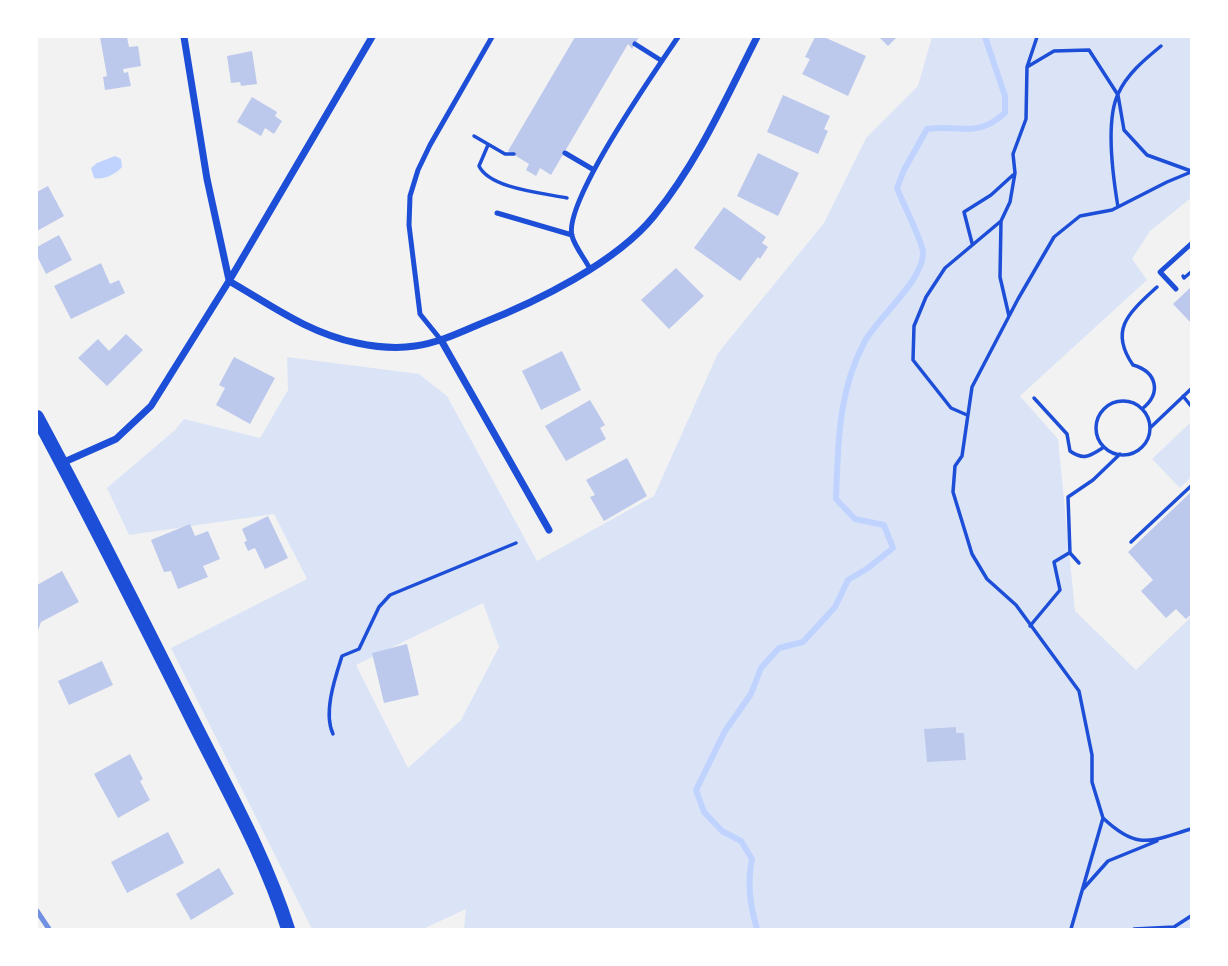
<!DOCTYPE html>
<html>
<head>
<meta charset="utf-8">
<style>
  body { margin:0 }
  #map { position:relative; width:1228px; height:966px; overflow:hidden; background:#f2f2f2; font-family:"Golos Text",sans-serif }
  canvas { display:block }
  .frame { position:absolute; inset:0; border:38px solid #fff; pointer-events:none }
</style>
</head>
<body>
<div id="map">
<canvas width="1228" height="966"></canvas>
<div class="frame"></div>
</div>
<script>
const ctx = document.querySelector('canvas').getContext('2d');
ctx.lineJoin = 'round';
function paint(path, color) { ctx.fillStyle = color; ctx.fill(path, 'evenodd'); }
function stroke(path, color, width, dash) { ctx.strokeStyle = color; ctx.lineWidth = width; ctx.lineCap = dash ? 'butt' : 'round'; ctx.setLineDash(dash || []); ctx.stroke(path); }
paint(new Path2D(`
  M932 37H1191V198L1150 231 1132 259 1147 280 1020 396 1058 439 1075 611 1136 670 1191 617V929H464L466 909 423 929H312L171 648 307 579 274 514 129 535 107 488 175 430 184 419 260 438 288 390 287 357 419 374 447 396 537 561 654 496 718 353 824 223 866 138 918 86ZM483 603 499 647 461 720 408 768 356 665Z
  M1191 422V477L1180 488 1152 459Z`), '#dbe4f7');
paint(new Path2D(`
  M115 156 121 159 122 167C116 174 104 180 94 178L91 168 97 163Z`), '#bfd3fe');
stroke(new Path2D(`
  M757 929C750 905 747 884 752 859L741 841 722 831 704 812 696 790 725 731 751 694 761 668 779 648 803 642 835 607 848 580 868 568 893 548 884 525 855 519 836 499C838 444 838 391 865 341 879 316 923 281 923 253 923 242 902 202 897 188L904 170 927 129C961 124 976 139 1005 113V96L985 37`), '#bfd3fe', 6);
paint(new Path2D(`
  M100 37H127L129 47 138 46 141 66 123 69 124 73 128 72 131 86 105 90 103 77 107 76Z
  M575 37H639L632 49 628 44 551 175 540 168 536 176 526 170 529 164 508 151Z
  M815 37H824L866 56 848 96 802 74 810 59 805 57Z
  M879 37H897L888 46Z
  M252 51 257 84 241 86 240 82 231 83 227 56Z
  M783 95 830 116 824 129 828 131 818 154 767 132Z
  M252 97 277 112 275 116 282 121 274 134 265 128 261 136 237 122Z
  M758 153 799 173 778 216 737 196Z
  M48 186 64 216 37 231V192Z
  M724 207 766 237 762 243 768 247 760 259 758 257 740 281 694 248Z
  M59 235 72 260 46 274 37 256V247Z
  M101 263 110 284 119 280 125 293 71 319 54 286Z
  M676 268 704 296 669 329 641 300Z
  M1191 287V323L1173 304Z
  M126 334 143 350 107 386 78 358 98 339 109 351Z
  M562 351 581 390 541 410 522 371Z
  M234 357 275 378 250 424 216 405 225 388 219 385Z
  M590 400 605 425 600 428 606 439 566 461 545 426Z
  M627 458 647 496 604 521 590 497 595 495 586 480Z
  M1191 492V614L1186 619 1176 609 1166 618 1141 591 1153 580 1128 552Z
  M268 516 288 558 265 569 255 548 248 551 244 542 247 541 242 529Z
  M190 524 195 536 208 531 220 559 203 566 208 577 178 589 171 571 164 572 151 540Z
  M62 571 79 602 41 622 37 633V585Z
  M407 644 419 695 384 703 372 653Z
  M102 661 113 685 69 705 58 681Z
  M956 727V733H964L966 760 927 762 924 729Z
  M130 754 143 779 140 781 150 800 118 818 94 774Z
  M168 832 184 863 127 893 111 862Z
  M219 868 234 894 191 920 176 894Z`), '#bdc9ec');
stroke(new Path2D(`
  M1027 67 1054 51 1089 50 1118 95 1124 130 1147 155 1191 171
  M474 136 505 154H514
  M488 145 479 166C490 189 544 193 567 198
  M1118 207C1113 177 1105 122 1118 94 1127 74 1144 60 1161 46
  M972 243 964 212 991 195 1013 175
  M1183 276 1184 278 1191 272
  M1009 316 1000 277 1001 221 1010 202 1015 173 1013 154 1026 119 1027 67 1037 37
  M1183 396 1191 406
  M1034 398 1067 434 1070 451C1084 461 1090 456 1104 447
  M1096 428a27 27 0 1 1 54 0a27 27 0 1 1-54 0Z
  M1142 409C1162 393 1157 372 1133 365 1108 329 1130 312 1157 287
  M967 415 951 408 913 360 914 326 926 297 945 268 1001 221
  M1150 428 1191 389
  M1131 542 1191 486
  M1079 563 1070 553 1068 497 1093 480 1120 454
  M1030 626 1060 590 1054 562 1069 553
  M333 734C323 713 335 678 342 656L359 649 379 607 390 595 516 543
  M1103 818C1138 851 1150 841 1191 829
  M1083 889 1108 861 1157 841
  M1071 929 1103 818 1092 782V755L1079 691 1016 605 987 579 972 554 953 492 955 466 962 456 972 387 1018 299 1054 237 1080 216 1112 210 1167 182 1191 172
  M1134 929 1174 927 1191 916`), '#1d4ed8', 3.5);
stroke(new Path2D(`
  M635 44 662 61
  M565 153 594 170
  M497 213 572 235
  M590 269C585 259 575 247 572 236 563 202 656 70 678 37
  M1176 289 1160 272 1191 244
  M441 340 420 314 409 225 410 196 418 170 430 145 492 37`), '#1d4ed8', 5);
stroke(new Path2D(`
  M184 37 207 179 229 280
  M229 281C271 305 308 333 357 343 376 347 396 349 415 346 438 343 459 333 480 324 536 302 616 263 654 216 698 162 726 98 757 37
  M441 340 549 530
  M62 463 116 439 151 406 229 281 372 37`), '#1d4ed8', 7);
stroke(new Path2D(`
  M37 417C91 517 142 619 193 721 227 789 265 856 288 929`), '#1d4ed8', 14);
stroke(new Path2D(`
  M37 911 49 929`), '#7290e2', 5);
</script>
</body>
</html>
